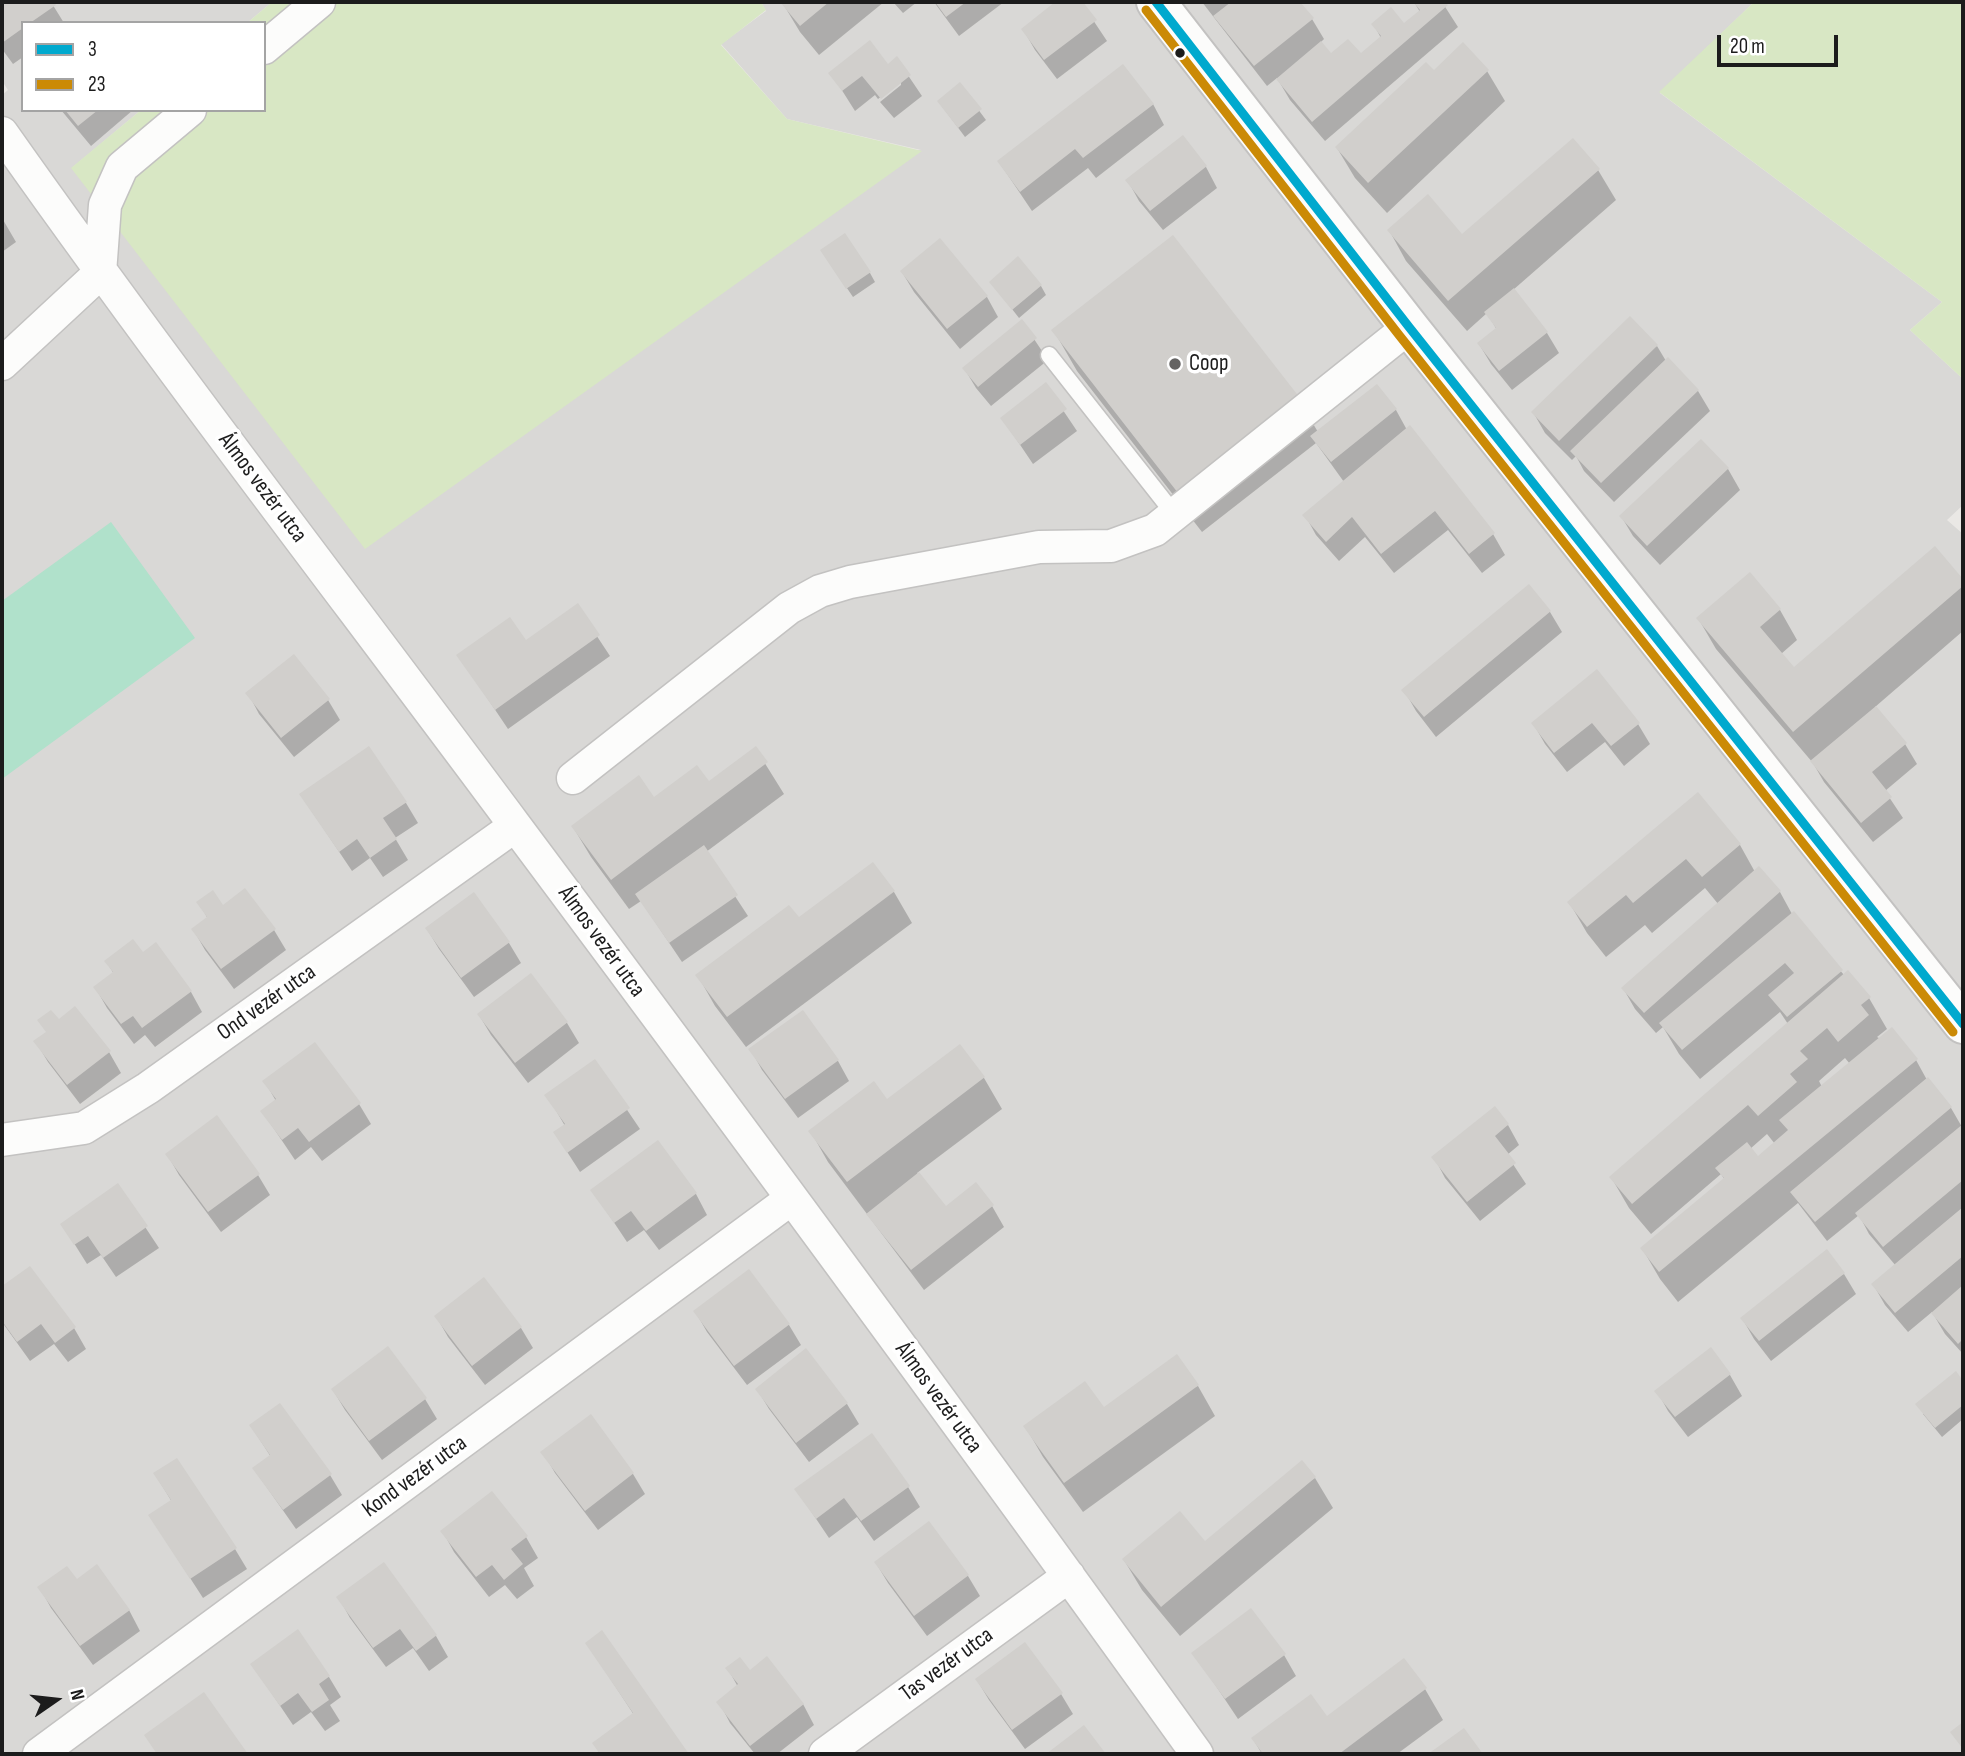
<!DOCTYPE html>
<html>
<head>
<meta charset="utf-8">
<style>
  body { margin:0 }
  #map { position:relative; width:1965px; height:1756px; overflow:hidden; background:#eae8e5; font-family:"Sofia Sans Condensed",sans-serif }
  canvas { display:block }
  .frame { position:absolute; inset:0; border:4px solid #1c1c1c; pointer-events:none }
  .legend { position:absolute; left:21px; top:21px; width:245px; height:91px; box-sizing:border-box; background:#fff; border:2px solid #a4a4a4; margin:0; padding:9px 12px; list-style:none; font-size:21px; color:#1c1c1c }
  .legend li { display:flex; align-items:center; gap:14px; height:35px }
  .legend b { width:35px; border:2px solid #a4a4a4 }
  .north { position:absolute; left:21px; top:1665px; width:70px; height:70px; -webkit-text-stroke:5px #fff; paint-order:stroke; rotate:76deg; font-size:19px; font-weight:700; line-height:28px; text-align:center; color:#1c1c1c }
  .north::after { content:''; display:block; margin:auto; width:24px; height:32px; background:#1c1c1c; clip-path:polygon(50% 0,100% 100%,50% 72%,0 100%) }
  .scale { position:absolute; left:1717px; top:35px; width:121px; height:32px; box-sizing:border-box; border:4px solid #1c1c1c; border-top:0; padding-left:9px; font-size:21px; line-height:24px; white-space:nowrap; color:#1c1c1c; -webkit-text-stroke:5px #fff; paint-order:stroke }
</style>
</head>
<body>
<div id="map">
<canvas width="1965" height="1756"></canvas>
<div class="frame"></div>
<ul class="legend">
<li><b style="height:9px;background:#00a9ce"></b>3</li>
<li><b style="height:9px;background:#cb8a06"></b>23</li>
</ul>
<div class="north">N</div>
<div class="scale">20 m</div>
</div>
<script>
const ctx = document.querySelector('canvas').getContext('2d');
ctx.lineJoin = 'round';
function paint(path, color) { ctx.fillStyle = color; ctx.fill(path, 'evenodd'); }
function stroke(path, color, width, dash) { ctx.strokeStyle = color; ctx.lineWidth = width; ctx.lineCap = dash ? 'butt' : 'round'; ctx.setLineDash(dash || []); ctx.stroke(path); }
function label(font, color, halo, rows, align = 'center') {
  ctx.font = font + ' "Sofia Sans Condensed",sans-serif'; ctx.lineWidth = 7; ctx.setLineDash([]); ctx.textBaseline = 'middle'; ctx.strokeStyle = halo; ctx.fillStyle = color; for (const [text, x, y, turn = 0] of rows) {
    ctx.save(); ctx.translate(x, y); ctx.rotate((+turn || 0) * Math.PI / 180); ctx.textAlign = isNaN(turn) ? turn : align; if (halo) ctx.strokeText(text, 0, 0); ctx.fillText(text, 0, 0); ctx.restore();
  }
}
paint(new Path2D(`
  M2 2H272L247 23H23V110H141L72 168 921 150 787 119 721 44 766 11 761 2H1754L1660 93 1942 302 1910 330 1963 379V505L1947 520 1963 534V1754H2V95L8 90 2 81Z`), '#d9d8d6');
paint(new Path2D(`
  M272 2H761L766 10 721 45 787 119 922 151 365 549 71 168 141 110H264V23H247Z
  M1754 2H1963V379L1910 330 1942 302 1659 92Z`), '#d8e7c4');
paint(new Path2D(`
  M111 522 195 638 2 779V601Z`), '#b0e1cb');
paint(new Path2D(`
  M2 2H51L64 23H23V57L13 64 2 49Z
  M782 2H884L819 55 800 32Z
  M893 2H917L903 13Z
  M934 2H1004L959 36Z
  M1058 2H1081L1107 41 1057 79 1035 50 1023 29Z
  M1202 2H1298L1312 19 1324 39 1320 43 1331 56H1360L1381 38 1374 25H1404L1420 12 1414 2H1442L1458 27 1325 141 1290 100 1277 78 1267 86Z
  M897 59 922 96 894 118 880 102 901 85V81L878 99 875 95 855 111 831 73 888 66Z
  M1487 71 1505 101 1387 213 1355 178 1337 148 1434 72Z
  M960 85 986 120 965 137 939 102Z
  M1153 104 1164 125 1096 178 1088 168 1032 211 999 162Z
  M61 110H133L91 146Z
  M1183 138 1206 167 1217 188 1163 230 1139 201 1128 181Z
  M1598 170 1616 200 1513 290 1547 333 1559 353 1512 390 1491 364 1479 344 1497 330 1487 313 1467 331 1406 261 1389 230 1462 237Z
  M2 218 16 242 2 252Z
  M828 260 870 273 875 282 853 297Z
  M902 272 987 297 998 317 960 349 914 292Z
  M991 282 1041 286 1046 295 1019 318Z
  M1022 321 1048 360 991 406 976 388 964 368Z
  M1054 331 1298 399 1318 432 1377 386 1396 410 1407 430 1493 534 1505 555 1482 573 1448 530 1394 573 1365 537 1339 561 1316 535 1305 515 1344 482 1316 443 1202 532 1077 371Z
  M1657 346 1666 361 1698 391 1710 411 1614 502 1584 471 1576 456 1572 460 1545 433 1533 412Z
  M1046 385 1077 431 1033 464 1002 418Z
  M1701 441 1728 469 1740 490 1660 565 1633 536 1621 516Z
  M1935 548 1963 582V631L1875 707 1905 744 1917 764 1885 791 1903 818 1873 842 1824 782 1813 763 1716 649 1698 618 1780 610 1797 640 1781 654 1794 669Z
  M1529 587 1550 612 1562 632 1436 737 1416 711 1404 690Z
  M577 606 610 656 508 729 459 656 525 642Z
  M1597 672 1638 724 1650 744 1624 766 1605 742 1567 772 1545 744 1533 723Z
  M248 693 328 700 340 720 294 757 259 714Z
  M756 749 784 794 706 852 748 916 682 962 641 901 629 909 591 857 573 827 709 784Z
  M1698 794 1740 845 1755 872 1759 869 1780 892 1792 914 1844 975 1869 998 1887 1029 1877 1037 1916 1060 1927 1080 1951 1108 1962 1127 1963 1126V1354L1945 1334 1932 1312 1908 1332 1885 1305 1873 1284 1896 1266 1869 1234 1859 1215 1827 1241 1798 1203 1678 1302 1660 1279 1642 1248 1725 1180 1721 1174 1651 1234 1629 1208 1611 1177 1788 1024 1780 1012 1700 1079 1679 1054 1663 1027 1656 1033 1635 1009 1623 988 1719 905 1705 888 1652 933 1645 925 1606 957 1587 933 1569 902ZM1845 1058 1850 1064 1822 1087 1819 1081ZM1767 1134 1775 1144 1758 1158 1750 1149Z
  M301 795 406 803 418 823 395 838 408 860 383 877 370 858 352 871Z
  M872 864 894 892 912 923 746 1047 715 1006 698 976 798 920Z
  M199 903 223 907 274 930 286 950 234 989 205 950 193 929 208 919Z
  M427 929 509 943 521 963 474 997 439 949Z
  M143 955 191 992 202 1012 155 1047 145 1035 134 1044 107 1008 95 987 114 974 106 961Z
  M75 1008 109 1052 121 1073 80 1104 48 1062 36 1042Z
  M479 1015 567 1023 579 1043 528 1083 491 1035Z
  M960 1046 984 1078 1002 1109 917 1173 945 1209 975 1185 992 1206 1004 1227 924 1290 828 1162 811 1132 887 1102Z
  M751 1050 838 1061 849 1081 798 1118 762 1070Z
  M594 1061 640 1129 580 1172 555 1133 565 1126 547 1095Z
  M265 1082 359 1104 371 1124 322 1161 311 1147 295 1160 262 1111 276 1101Z
  M1508 1125 1519 1145 1507 1155 1526 1184 1480 1221 1445 1178 1434 1157Z
  M658 1143 696 1194 707 1215 659 1250 644 1230 627 1242 593 1191Z
  M167 1154 258 1175 270 1195 221 1232 179 1175Z
  M118 1186 159 1248 116 1277 101 1255 87 1264 62 1224Z
  M30 1268 74 1328 86 1349 68 1362 54 1344 30 1361 2 1322V1289Z
  M1844 1274 1856 1294 1771 1361 1754 1339 1742 1318Z
  M695 1311 789 1325 801 1345 747 1385 707 1332Z
  M436 1316 521 1328 533 1348 485 1385 448 1337Z
  M1711 1350 1730 1375 1742 1396 1688 1437 1668 1411 1657 1391Z
  M1956 1373 1963 1383V1419L1942 1437 1923 1414Z
  M1198 1386 1215 1416 1083 1512 1043 1457 1025 1426Z
  M757 1389 847 1404 859 1424 809 1462 769 1409Z
  M333 1390 425 1399 437 1419 382 1460 345 1410Z
  M590 1417 633 1474 645 1494 598 1530 555 1473 543 1452Z
  M251 1426 330 1475 342 1495 296 1529 254 1469 271 1457Z
  M155 1474 235 1549 247 1569 203 1598 150 1516 172 1502Z
  M1315 1478 1333 1508 1180 1636 1142 1590 1124 1560 1205 1543Z
  M908 1487 920 1507 874 1541 857 1517 829 1538 796 1489Z
  M929 1523 968 1576 980 1596 927 1636 888 1583 876 1563Z
  M443 1532 526 1537 538 1558 524 1568 534 1586 517 1599 505 1585 489 1597 454 1552Z
  M384 1565 436 1636 448 1657 429 1671 413 1648 386 1667 350 1618 339 1598Z
  M76 1581 129 1610 140 1631 93 1665 51 1608 40 1588Z
  M602 1633 687 1754H600L594 1743 634 1715 587 1643Z
  M1194 1653 1284 1655 1296 1676 1238 1719Z
  M252 1664 329 1677 341 1697 330 1705 340 1721 325 1731 311 1712 293 1725Z
  M728 1669 750 1672 803 1704 814 1725 777 1754H755L730 1723 719 1702 738 1687Z
  M977 1680 1061 1694 1073 1714 1025 1749 989 1700Z
  M1425 1689 1443 1720 1397 1754H1262L1253 1739Z`), '#0003');
paint(new Path2D(`
  M2 2H54L56 5 30 23H23V28L2 43Z
  M780 2H829L800 26Z
  M935 2H966L946 17Z
  M1055 2H1083L1097 20 1044 60 1021 29Z
  M1231 2H1300L1314 18 1254 66 1213 16Z
  M1413 2H1445L1448 5 1312 122 1276 79 1321 41 1331 53 1348 39 1361 53 1381 36 1371 24 1391 7 1404 23 1420 10Z
  M870 40 888 64 897 56 911 75 881 99 862 76 842 91 828 73Z
  M1463 42 1489 70 1368 183 1335 147 1426 62 1434 70Z
  M1123 64 1154 104 1083 158 1075 149 1020 192 997 161Z
  M960 82 982 109 958 128 937 101Z
  M65 110H98L78 126Z
  M1183 135 1207 166 1150 211 1125 180Z
  M1573 138 1600 169 1448 301 1387 230 1428 194 1462 234Z
  M845 233 871 272 846 289 820 250Z
  M1173 235 1300 398 1178 493 1051 330Z
  M940 238 988 296 947 329 900 271Z
  M1018 256 1042 285 1012 310 989 282Z
  M1514 288 1548 332 1499 371 1477 343 1496 328 1484 312Z
  M1630 316 1658 345 1559 441 1531 412Z
  M1022 319 1037 338 978 387 962 368Z
  M1668 357 1699 390 1601 483 1570 451Z
  M1046 382 1067 409 1020 445 1000 418Z
  M1377 384 1397 409 1331 462 1310 436Z
  M1410 425 1495 533 1469 554 1435 511 1381 554 1352 517 1326 542 1302 515Z
  M1701 439 1729 468 1647 546 1619 516Z
  M1935 546 1963 579V586L1793 732 1696 618 1750 572 1781 609 1760 627 1794 667Z
  M1529 584 1551 611 1424 717 1401 690Z
  M578 603 600 635 495 710 456 655 510 617 526 640Z
  M294 654 330 699 281 738 245 693Z
  M1597 669 1640 723 1611 746 1592 723 1554 753 1531 723Z
  M1876 706 1907 743 1872 772 1892 797 1861 823 1810 761Z
  M369 746 407 802 383 818 397 839 370 858 357 839 339 852 299 794Z
  M756 746 768 762 611 880 571 826 639 775 654 797 697 765 709 781Z
  M1698 792 1741 844 1702 877 1686 859 1633 903 1626 895 1587 927 1567 902Z
  M704 845 738 895 669 943 635 894Z
  M873 862 895 891 727 1017 695 975 789 905 799 917Z
  M1759 866 1781 891 1644 1013 1621 988Z
  M245 888 276 929 221 969 191 929 207 917 196 902 213 890 223 905Z
  M474 892 510 942 461 978 425 928Z
  M1794 911 1843 970 1787 1017 1768 995 1794 973 1785 963 1682 1050 1659 1023Z
  M133 939 143 952 156 942 192 991 142 1028 133 1016 121 1024 93 987 113 972 104 961Z
  M1848 970 1871 997 1861 1005 1869 1015 1838 1042 1827 1028 1800 1051 1808 1059 1790 1074 1797 1082 1758 1116 1748 1105 1632 1204 1609 1177Z
  M531 973 568 1022 515 1063 477 1014Z
  M75 1006 111 1051 67 1085 33 1041 46 1032 37 1020 51 1010 59 1019Z
  M803 1010 839 1060 785 1099 748 1049Z
  M1892 1027 1918 1059 1659 1272 1640 1248 1724 1178 1715 1168 1747 1142 1758 1156 1788 1130 1779 1120Z
  M315 1042 361 1103 309 1142 298 1128 282 1140 260 1111 276 1099 262 1081Z
  M960 1044 985 1077 847 1182 808 1131 874 1081 887 1099Z
  M595 1059 630 1108 567 1153 553 1132 565 1124 544 1095Z
  M1928 1077 1952 1107 1815 1222 1790 1192Z
  M1495 1106 1509 1124 1495 1136 1516 1163 1467 1202 1431 1157Z
  M217 1115 260 1174 208 1212 165 1154Z
  M1963 1124V1180L1883 1247 1855 1213Z
  M658 1140 697 1193 646 1231 631 1211 614 1223 590 1190Z
  M919 1172 946 1206 976 1182 994 1205 911 1270 866 1214Z
  M118 1183 148 1226 103 1258 88 1236 74 1245 60 1224Z
  M1963 1207V1256L1895 1313 1871 1284Z
  M1827 1249 1845 1273 1759 1341 1740 1318Z
  M30 1266 76 1327 55 1343 41 1324 17 1342 2 1321V1286Z
  M749 1269 790 1324 734 1366 693 1311Z
  M484 1277 522 1327 472 1366 434 1316Z
  M1963 1285V1339L1958 1344 1931 1313Z
  M388 1346 427 1398 369 1441 331 1389Z
  M1711 1347 1731 1374 1675 1417 1654 1391Z
  M806 1348 848 1403 796 1443 755 1389Z
  M1177 1354 1199 1385 1064 1483 1023 1426 1085 1381 1104 1407Z
  M1956 1371 1963 1381V1405L1935 1428 1915 1404Z
  M280 1403 332 1474 283 1510 252 1468 270 1455 249 1425Z
  M591 1414 634 1473 585 1511 540 1452Z
  M872 1433 910 1486 861 1521 844 1498 816 1519 794 1489Z
  M177 1458 237 1548 190 1579 148 1515 171 1500 153 1473Z
  M1302 1460 1316 1477 1161 1607 1122 1559 1180 1511 1205 1541Z
  M492 1491 528 1536 511 1549 523 1564 504 1580 492 1565 476 1577 440 1531Z
  M929 1521 969 1575 914 1616 874 1562Z
  M384 1562 437 1635 416 1651 400 1629 373 1648 336 1597Z
  M97 1564 130 1610 80 1646 37 1587 67 1566 77 1579Z
  M1251 1608 1286 1654 1225 1699 1191 1653Z
  M298 1629 330 1676 319 1684 329 1700 312 1712 298 1693 280 1706 250 1664Z
  M602 1630 689 1754H600L592 1743 633 1713 585 1643Z
  M1025 1642 1063 1693 1012 1730 975 1679Z
  M767 1656 804 1704 750 1746 716 1702 738 1684 725 1668 740 1657 750 1670Z
  M1404 1658 1427 1688 1339 1754H1263L1251 1738 1311 1694 1327 1716Z
  M204 1692 248 1754H157L144 1735Z
  M1963 1722V1749L1950 1732Z
  M1084 1725 1106 1754H1046Z
  M1464 1728 1483 1754H1428Z`), '#d1cfcc');
const service = new Path2D(`
  M1049 355 1175 515`);
const minor = new Path2D(`
  M264 48 319 2
  M2 133C167 367 343 594 514 824 744 1132 973 1442 1197 1754
  M2 364 100 273 105 205 122 167 190 110
  M573 778 789 608 820 591 850 582 1039 547 1111 546 1155 530 1409 327
  M2 1140 84 1128 148 1088 515 826
  M39 1754 791 1199
  M825 1754 1069 1576`);
const tertiary = new Path2D(`
  M1156 2 1409 327 1963 1024`);
stroke(service, '#c3c2c1', 19);
stroke(minor, '#c3c2c1', 35);
stroke(tertiary, '#c3c2c1', 42);
stroke(service, '#fcfcfb', 16);
stroke(minor, '#fcfcfb', 32);
stroke(tertiary, '#fcfcfb', 38);
stroke(new Path2D(`
  M1156 2 1409 327 1963 1024`), '#00a9ce', 9);
stroke(new Path2D(`
  M1146 10 1399 335 1953 1032`), '#cb8a06', 9);
for (const [x, y, r, color] of [
  [1180,53,6,"#1c1c1c"],
  [1175,364,7,"#646362"]
]) { const dot = new Path2D(); dot.arc(x, y, r, 0, 2 * Math.PI); ctx.fillStyle = color; ctx.fill(dot); stroke(dot, '#fff', 2.5); }
label('23px', '#1c1c1c', '#fff', [
  ["Coop",1189,364]
], 'left');
label('23px', '#1c1c1c', '#fff', [
  ["Álmos vezér utca",262,488,53],
  ["Álmos vezér utca",601,942,54],
  ["Ond vezér utca",267,1003,-35],
  ["Álmos vezér utca",938,1398,54],
  ["Kond vezér utca",415,1477,-36],
  ["Tas vezér utca",947,1665,-36]
]);
</script>
</body>
</html>
